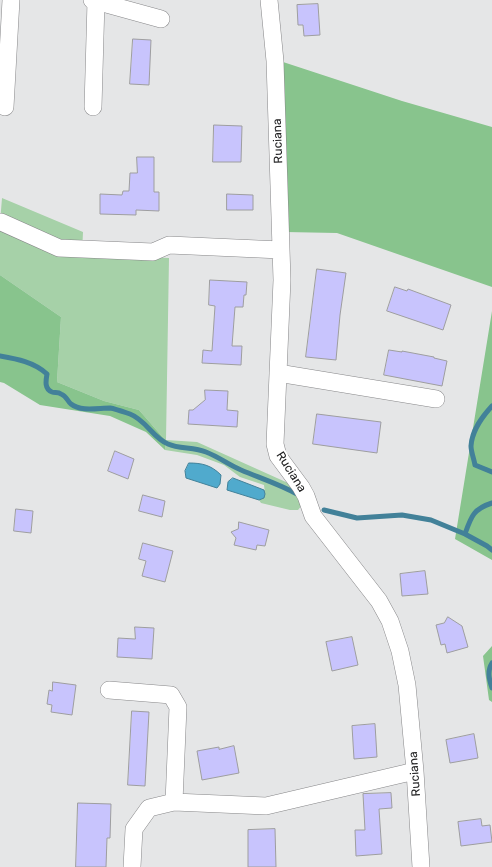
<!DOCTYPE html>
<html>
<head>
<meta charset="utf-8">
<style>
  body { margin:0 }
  canvas { display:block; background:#e5e6e7 }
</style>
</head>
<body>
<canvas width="492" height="867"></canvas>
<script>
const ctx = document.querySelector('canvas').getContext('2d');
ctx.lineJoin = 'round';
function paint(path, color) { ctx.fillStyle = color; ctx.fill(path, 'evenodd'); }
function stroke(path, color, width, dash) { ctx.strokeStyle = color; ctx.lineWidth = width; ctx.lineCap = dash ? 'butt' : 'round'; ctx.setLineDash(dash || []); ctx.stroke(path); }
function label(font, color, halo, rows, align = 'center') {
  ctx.font = font + ' Rubik,sans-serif'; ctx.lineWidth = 4; ctx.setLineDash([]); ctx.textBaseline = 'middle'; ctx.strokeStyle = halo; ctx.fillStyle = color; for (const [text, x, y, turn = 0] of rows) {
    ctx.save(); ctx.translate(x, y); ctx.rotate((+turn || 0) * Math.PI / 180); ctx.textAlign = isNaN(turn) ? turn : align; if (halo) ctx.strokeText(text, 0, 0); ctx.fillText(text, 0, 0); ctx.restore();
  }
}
paint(new Path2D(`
  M2 198 83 232 82 254 169 258 166 440 197 442 288 483 298 490 302 505 298 510H290L261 503 259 500 264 498 265 494 264 485 240 477 224 465 197 455 165 450 166 441 139 410 104 401 57 382 61 317 0 275V223Z`), '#a6d1a8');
paint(new Path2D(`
  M280 61 402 101 492 127V287L337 233 285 232Z
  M0 275 61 317 57 382 104 401 139 410 166 441 165 450 146 432 110 416 40 405 4 383 0 382Z
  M492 311V560L455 539Z
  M492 646V702L489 700 483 656Z`), '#88c48d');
const water = new Path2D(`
  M189 463C202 463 211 465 221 475L220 484 217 488 186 478 185 471Z
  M233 478 264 490 265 494 264 498 259 500 227 490 228 482Z`);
paint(water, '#50aacd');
stroke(water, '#428199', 1);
stroke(new Path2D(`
  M0 356C17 359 34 362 47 374 46 380 44 389 52 392 55 393 58 392 61 394 67 396 67 401 71 404 81 412 98 408 110 408 116 409 124 412 130 414 146 420 153 438 168 444 179 449 194 447 206 452 219 457 229 465 241 470 260 478 279 484 297 494
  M492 406C482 417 472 430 471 446 471 452 474 459 475 465L492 472
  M492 503C473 509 471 517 465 534L487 546 492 550
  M324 510 357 518 402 515 431 520 465 534
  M492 663C487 671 489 679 492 688`), '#428199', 5);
const building = new Path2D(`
  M318 4 320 35 304 36 303 25H298L297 5Z
  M133 39 151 40 149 85 130 84Z
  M214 125 242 126 241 162H213Z
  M137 157H154V192H159V211L136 210V215L100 214V194L122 195 123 191H129L130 173H137Z
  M227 194 253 195V210H227Z
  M317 269 346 273 340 315 336 360 306 357Z
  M210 280 247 282 246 295H244L243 307H235L232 346H242L241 365 202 363 203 350 212 351 215 306 209 305Z
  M395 287 407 291 408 289 451 305 443 330 387 311Z
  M389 350 402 352V351L434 357V358L447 361 442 386 384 375Z
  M205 390 228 391 227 410 238 411 237 427 188 424 189 410H193L205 400Z
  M317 414 381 422 377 453 313 444Z
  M115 451 134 459 128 479 108 471Z
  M143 495 165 501 162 517 139 511Z
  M16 509 33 511 31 533 14 531Z
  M239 522 269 530 265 546 257 545 256 550 234 545 236 538 231 532 238 529Z
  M143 543 173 551 165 582 142 576 146 561 139 559Z
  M425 571 428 594 402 596 400 574Z
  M448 617 462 626 468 647 447 653 445 644 441 645 436 625 444 623Z
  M135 627 154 628 152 659 117 657 118 638 135 639Z
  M352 637 358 665 332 671 326 642Z
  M53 682 76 685 72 715 51 712 52 705 47 704 49 690 52 691Z
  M132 711 149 712 145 786 128 785Z
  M375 724 377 757 354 759 352 726Z
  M474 734 478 758 450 763 446 740Z
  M234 746 239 773 202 780 197 751 219 747V749Z
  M391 793 392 808 379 809 382 854 356 856 355 830H365L363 794Z
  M78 803 111 804 110 838H107L106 867H76Z
  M481 819 482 826 490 825 492 842 461 846 458 822Z
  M275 829 276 867H248V830Z`);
paint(building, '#c8c4fd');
stroke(building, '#9e9e9f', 1);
const minor = new Path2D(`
  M92 0 161 19
  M269 0 275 61 282 280 275 444 278 456 301 487 306 496 313 516 379 601 390 621 400 651 407 685 415 771 421 867
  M5 107 11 0
  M93 107 96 1
  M1 222 59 248 153 252 169 245 281 250
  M278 373 436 399
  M109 690 171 695 178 707 174 802
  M132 867 134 829 149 808 174 802 266 806 415 771`);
stroke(minor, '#878789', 18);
stroke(minor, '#fff', 17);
label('12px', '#202021', '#fff', [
  ["Ruciana",278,141,-92],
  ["Ruciana",291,472,58],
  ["Ruciana",415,774,-94]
]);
</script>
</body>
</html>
